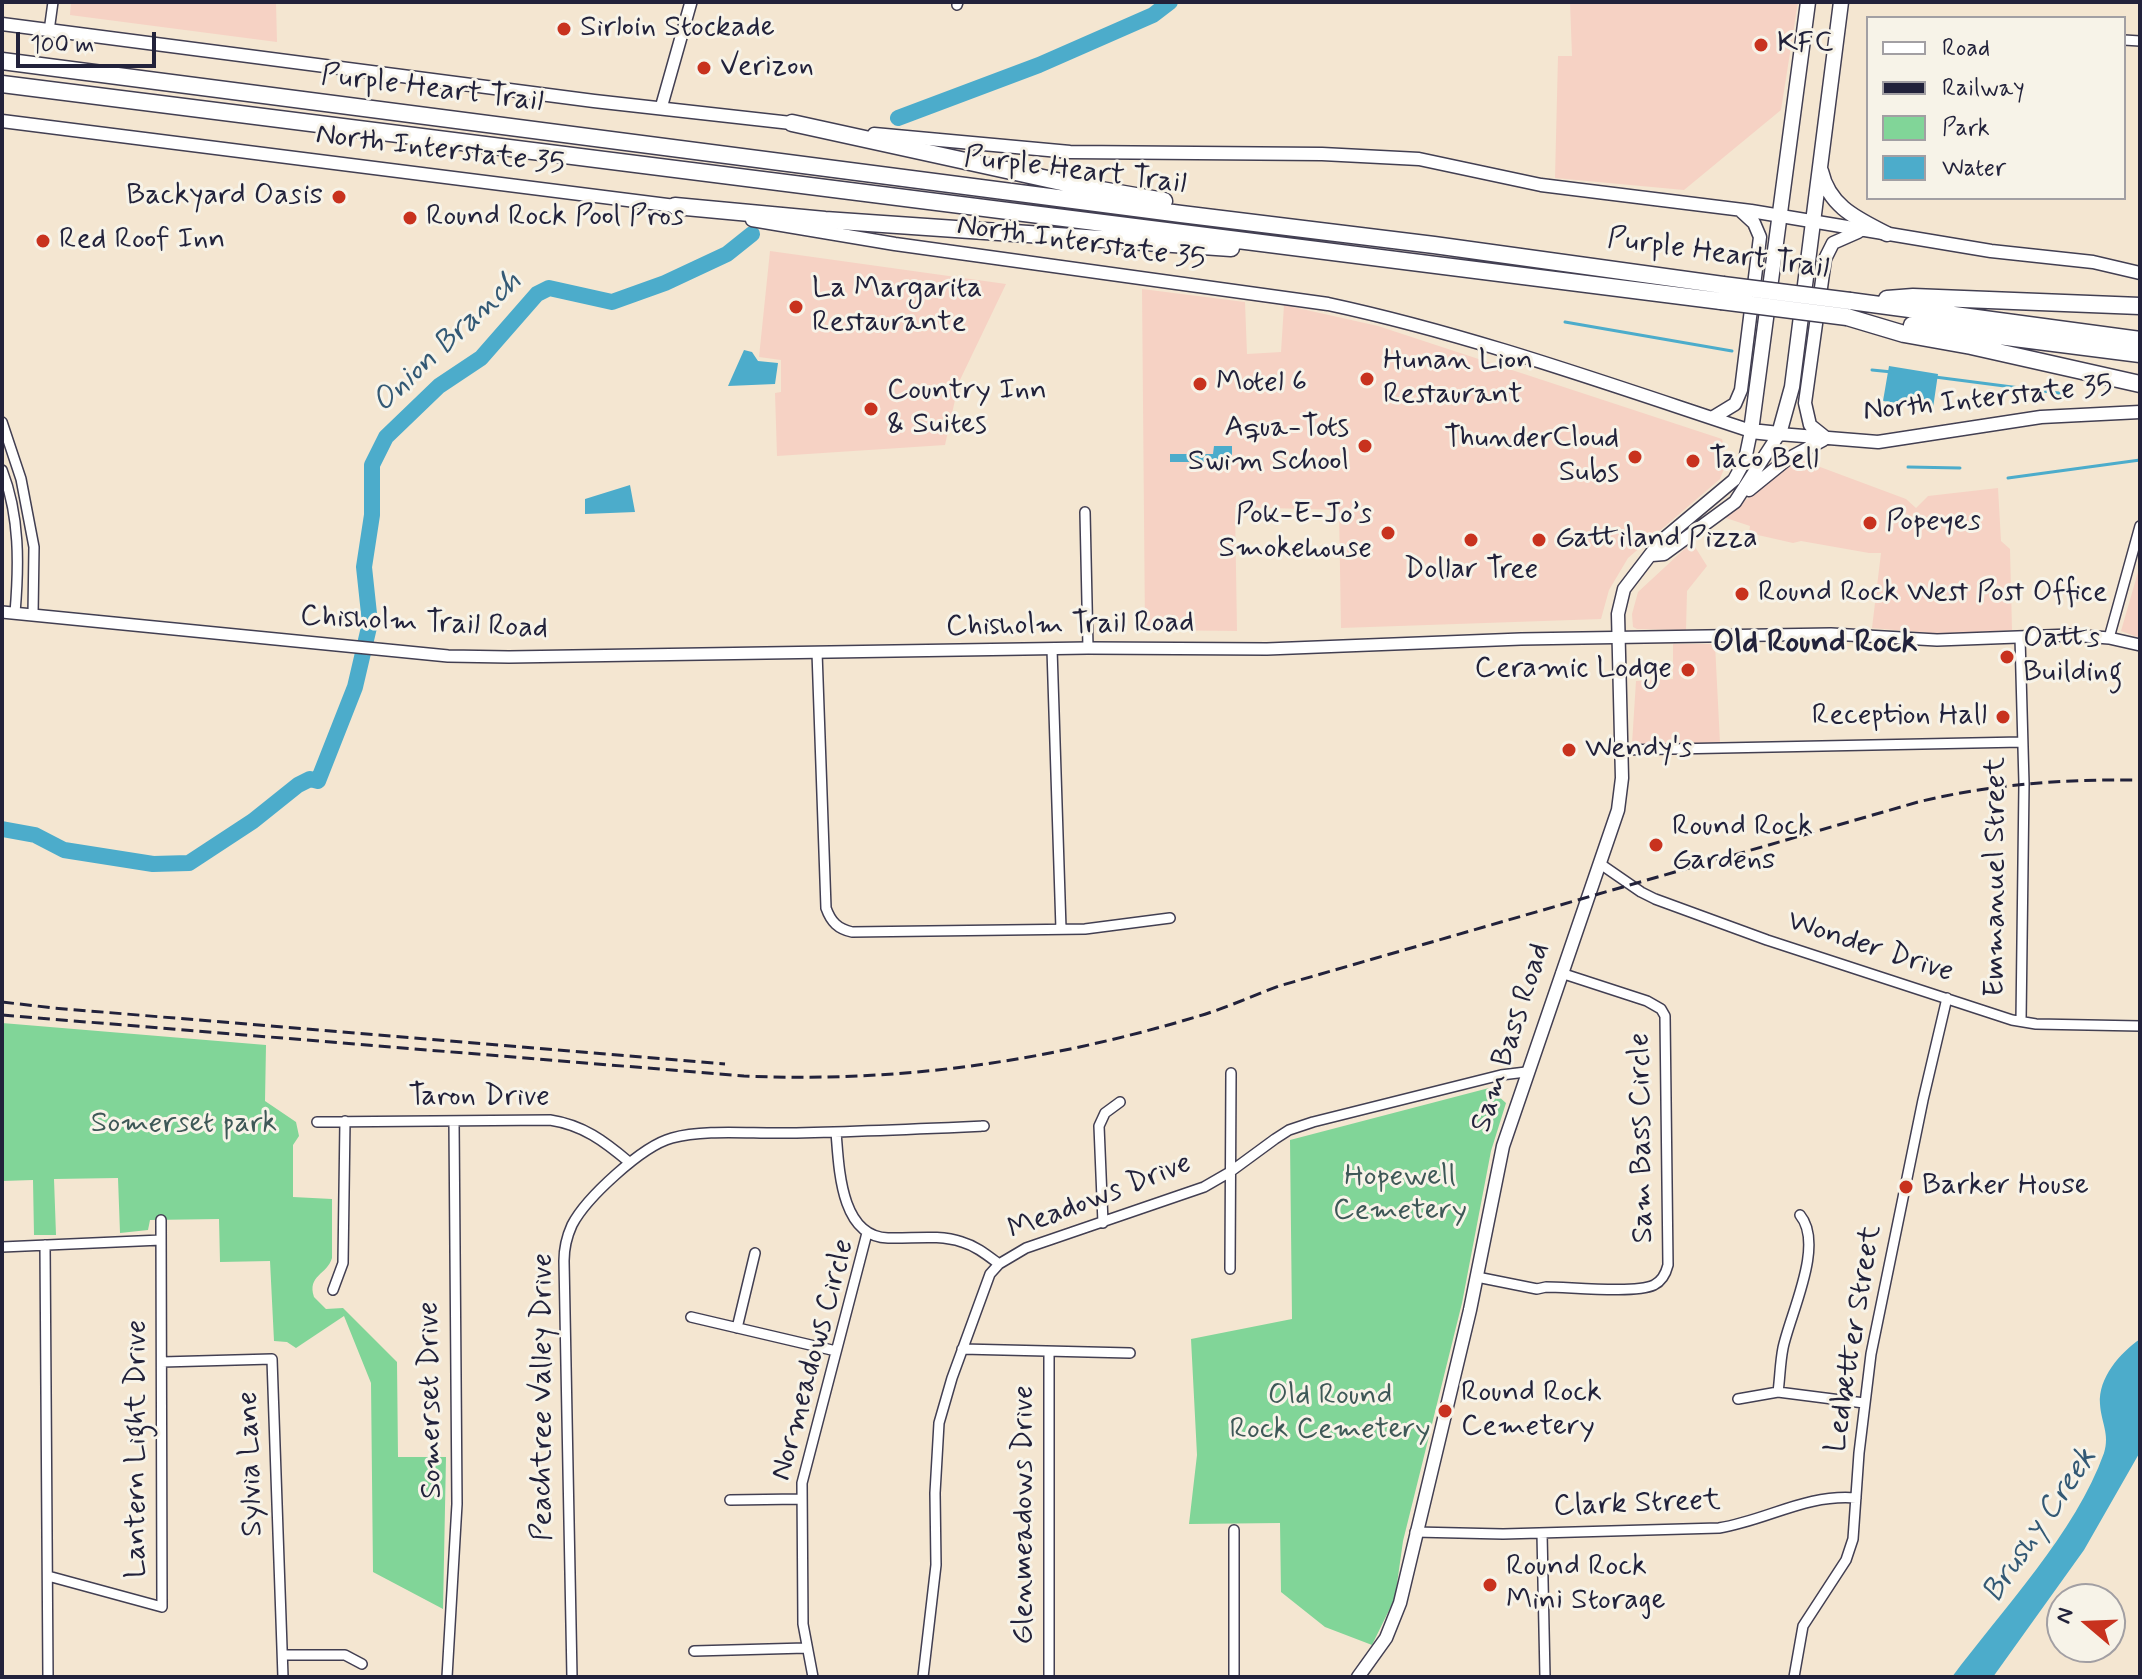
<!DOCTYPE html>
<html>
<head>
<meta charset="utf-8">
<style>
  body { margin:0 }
  #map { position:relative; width:2142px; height:1679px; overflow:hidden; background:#f4e6d1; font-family:Mynerve,sans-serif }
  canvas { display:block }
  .frame { position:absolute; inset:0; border:4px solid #22223b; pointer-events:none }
  .legend { position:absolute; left:1866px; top:16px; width:260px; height:184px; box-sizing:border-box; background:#f7f3e8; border:2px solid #a29fa3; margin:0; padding:10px 14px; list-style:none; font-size:24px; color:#22223b }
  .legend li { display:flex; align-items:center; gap:16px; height:40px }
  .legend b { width:40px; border:2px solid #a29fa3 }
  .north { position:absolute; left:2046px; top:1583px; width:80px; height:80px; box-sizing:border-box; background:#f7f3e8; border:2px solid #a29fa3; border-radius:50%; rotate:289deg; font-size:22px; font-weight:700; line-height:32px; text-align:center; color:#22223b }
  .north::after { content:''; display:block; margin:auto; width:28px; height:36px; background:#c8321e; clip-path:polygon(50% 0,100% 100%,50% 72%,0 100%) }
  .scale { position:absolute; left:16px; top:32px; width:140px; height:36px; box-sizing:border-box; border:4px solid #22223b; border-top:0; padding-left:10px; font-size:24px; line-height:28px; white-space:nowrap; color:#22223b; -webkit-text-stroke:6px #f7f3e8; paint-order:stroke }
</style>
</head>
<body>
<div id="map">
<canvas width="2142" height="1679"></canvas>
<div class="frame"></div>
<ul class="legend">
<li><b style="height:10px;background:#fff"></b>Road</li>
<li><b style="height:10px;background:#22223b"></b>Railway</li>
<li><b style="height:22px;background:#81d598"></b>Park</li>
<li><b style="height:22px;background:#4caccb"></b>Water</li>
</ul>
<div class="north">N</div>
<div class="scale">100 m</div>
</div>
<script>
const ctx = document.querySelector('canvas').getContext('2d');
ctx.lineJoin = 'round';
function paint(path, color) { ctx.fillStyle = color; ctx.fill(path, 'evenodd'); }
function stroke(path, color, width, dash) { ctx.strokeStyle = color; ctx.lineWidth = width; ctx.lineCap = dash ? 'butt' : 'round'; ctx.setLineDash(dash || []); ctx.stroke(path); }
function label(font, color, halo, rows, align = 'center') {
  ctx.font = font + ' Mynerve,sans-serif'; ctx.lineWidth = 6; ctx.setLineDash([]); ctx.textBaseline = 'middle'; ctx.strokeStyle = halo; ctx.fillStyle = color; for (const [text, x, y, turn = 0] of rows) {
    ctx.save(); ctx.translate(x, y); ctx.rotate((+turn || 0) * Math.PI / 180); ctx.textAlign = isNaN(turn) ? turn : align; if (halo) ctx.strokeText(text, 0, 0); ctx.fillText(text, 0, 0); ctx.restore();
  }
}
paint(new Path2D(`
  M71 2H276L277 42 70 15Z
  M1570 2H1798L1781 110 1684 190 1555 178 1558 56H1572Z
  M770 251 1006 284 959 382 945 445 777 456 775 393 781 392V360L759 357Z
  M1142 289 1245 302 1247 354 1281 352 1284 305 1378 326 1722 439 1727 461 1720 479 1628 558 1609 590 1601 619 1341 628 1339 510 1235 507 1237 631 1145 630Z
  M1796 458 1906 499 1916 508 1928 496 1998 488 2001 541 2010 549 2012 630 1941 634 1872 628 1881 553H1869L1801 541 1793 543 1749 533 1750 526 1723 517 1776 477Z
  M1692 542 1707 566 1687 591 1686 630 1637 629 1633 627 1632 614 1638 592Z
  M2140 565V638L2121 631Z
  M1673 644H1715L1720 743 1632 744 1636 681 1673 679Z`), '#f6d2c4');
paint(new Path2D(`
  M2 1023 266 1045 265 1101 296 1122 299 1136 293 1145V1197L332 1199V1258C327 1275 307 1275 314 1297L326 1309 343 1308 397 1362 398 1457H446L443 1609 373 1572 371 1383 344 1316 296 1348 287 1342 274 1341 270 1261 220 1262 219 1219 150 1220 148 1230 120 1233 118 1178 54 1179 56 1235H34L33 1180 2 1181Z
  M1489 1088 1506 1103 1491 1151 1462 1303 1403 1541 1395 1598 1372 1645 1325 1627 1281 1592 1280 1523 1189 1524 1197 1455 1191 1339 1292 1319 1290 1140Z`), '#81d598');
paint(new Path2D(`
  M744 350 752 352 758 361 778 363 775 384 728 386Z
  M1889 366 1938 374 1933 408 1883 401Z
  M1214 446H1232V462H1170V454H1213Z
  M630 485 635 512 585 514V499Z
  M2140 1339V1452L2084 1550 1993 1677H1952C2002 1610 2076 1532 2104 1453 2110 1434 2101 1422 2100 1404 2098 1378 2120 1353 2140 1339Z`), '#4caccb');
stroke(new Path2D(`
  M1565 322 1732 351
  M1872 370 1892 372
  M1935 377 2074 395
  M1908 467 1960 468
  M2008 478 2140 460`), '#4caccb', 3);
stroke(new Path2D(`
  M898 118 1039 65 1153 15 1170 2
  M2 829 35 835 64 850 153 864 189 863 253 821 298 785 310 779 318 781 355 687 370 623 364 567 372 515V465L386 437 439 386 481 358 537 294 549 288 612 302 665 283 727 254 752 234`), '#4caccb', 16);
const minor = new Path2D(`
  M957 5 958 2
  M49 31 53 2
  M2124 40 2140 41
  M2 422 21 479 34 547 33 615
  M2 470C20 516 19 565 15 613
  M1085 512 1088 648
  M2020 637 2024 784 2021 1021
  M2109 638 2140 526
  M1052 649 1061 929
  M817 652 826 908C831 922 838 929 852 932L1085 929 1170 918
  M1622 750 2022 742
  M1599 863 1641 892 1655 899 1767 940 2012 1020 2036 1024 2140 1026
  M317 1122 550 1120C583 1125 604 1141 629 1162
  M836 1132C839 1167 840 1237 888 1238 912 1239 938 1234 962 1242 976 1246 987 1255 999 1264
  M1103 1223 1099 1126 1105 1113 1120 1102
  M45 1245 48 1677
  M2 1247 161 1240
  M1230 1269 1231 1073
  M1477 1277 1537 1289 1546 1287C1570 1287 1634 1294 1654 1285 1662 1281 1666 1273 1668 1265L1665 1016 1661 1009 1647 1001 1561 973
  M333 1290 343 1263 345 1121
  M691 1317 836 1351
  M737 1328 755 1253
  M962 1349 1130 1353
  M162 1362 272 1359 283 1677
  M1778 1392C1780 1378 1780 1363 1783 1348 1790 1314 1825 1245 1800 1215
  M1738 1399 1778 1392 1864 1403
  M730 1500 800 1499
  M1234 1530V1677
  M1415 1532 1503 1534 1719 1528C1768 1520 1805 1494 1856 1498
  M1542 1533 1545 1677
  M48 1576 162 1607 161 1220
  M694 1651 806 1648
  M283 1655H345L362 1664
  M447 1677 457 1504 454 1121
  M572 1677 564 1261C564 1249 567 1236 572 1225 586 1198 642 1146 672 1138 705 1129 752 1134 788 1133 853 1132 918 1129 984 1126
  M813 1677 803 1624 802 1483 867 1233
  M923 1677 936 1565 935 1493 939 1423 952 1378 990 1274 999 1264 1026 1248 1204 1187 1230 1172 1275 1139 1289 1130 1313 1122 1501 1075 1526 1072
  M1049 1677V1353
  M1794 1677 1803 1626 1846 1560 1853 1539 1859 1453 1871 1354 1923 1100 1947 998`);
const tertiary = new Path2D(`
  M661 108 691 2
  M2 612 448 656 509 657 1088 648 1267 649 1521 639 1831 634 1937 640 2071 635 2109 638 2140 645`);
const secondary = new Path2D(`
  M2 24 594 101 800 124
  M2 121 683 207
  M874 134 1070 152 1322 154 1419 159 1541 185 1751 211 1991 251 2093 262 2140 273
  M752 220 895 244 1328 304C1472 335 1611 385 1751 431L1745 460 1734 480 1660 542 1624 589 1618 614 1622 778 1618 810 1503 1146 1470 1310 1400 1603 1386 1638 1358 1677
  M1712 418 1735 404 1741 390 1760 237 1754 223 1741 211
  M1825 437 1810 425 1805 403 1825 259 1833 243 1858 232
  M1749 490 1786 460 1823 440
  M1652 555 1664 554 1735 502 1779 434 1878 442 2041 417 2140 412`);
const trunk = new Path2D(`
  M1808 2 1751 431 1779 434 1792 387 1841 2
  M1821 171C1829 207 1858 219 1887 234`);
const motorway = new Path2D(`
  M2 61 1181 214 1434 245 1723 285
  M2 84 1721 301
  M792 123 1084 187 1164 201
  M675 206 825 220 1231 248
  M1887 299 1913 297 2140 306
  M1850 301 2140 340
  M1847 317 1904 334 1971 346 2140 384
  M1912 325 2140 354`);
stroke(minor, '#423f52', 12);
stroke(tertiary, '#423f52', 14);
stroke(secondary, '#423f52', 15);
stroke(trunk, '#423f52', 17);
stroke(motorway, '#423f52', 19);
stroke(minor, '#fff', 9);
stroke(tertiary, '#fff', 11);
stroke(secondary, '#fff', 12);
stroke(trunk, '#fff', 14);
stroke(motorway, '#fff', 16);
stroke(new Path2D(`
  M2 1002 54 1008 725 1064
  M2 1015 744 1076C900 1083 1050 1061 1199 1016 1226 1008 1252 996 1279 986L1918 802C1992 784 2065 779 2140 780`), '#22223b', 3, [12, 6]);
const motorwayBridge = new Path2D(`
  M1723 285 1850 301
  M1721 301 1847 317`);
stroke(motorwayBridge, '#423f52', 19, []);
stroke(motorwayBridge, '#fff', 16);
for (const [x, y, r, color] of [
  [564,29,8,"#c8321e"],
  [1761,45,8,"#c8321e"],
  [704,68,8,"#c8321e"],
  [339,197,8,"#c8321e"],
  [410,218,8,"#c8321e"],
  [43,241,8,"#c8321e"],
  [796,307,8,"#c8321e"],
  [1367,379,8,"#c8321e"],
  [1200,384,8,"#c8321e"],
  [871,409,8,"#c8321e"],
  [1365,446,8,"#c8321e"],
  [1635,457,8,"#c8321e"],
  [1693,461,8,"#c8321e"],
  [1870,523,8,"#c8321e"],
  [1388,533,8,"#c8321e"],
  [1471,540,8,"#c8321e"],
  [1539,540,8,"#c8321e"],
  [1742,594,8,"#c8321e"],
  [2007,657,8,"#c8321e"],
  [1688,670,8,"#c8321e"],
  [2003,717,8,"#c8321e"],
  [1569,750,8,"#c8321e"],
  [1656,845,8,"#c8321e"],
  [1906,1187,8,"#c8321e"],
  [1445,1411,8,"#c8321e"],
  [1490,1585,8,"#c8321e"]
]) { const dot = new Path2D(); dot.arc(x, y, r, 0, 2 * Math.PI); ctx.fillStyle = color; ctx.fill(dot); stroke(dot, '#f7f3e8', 3); }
label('30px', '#22223b', '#f7f3e8', [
  ["Sirloin Stockade",580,29],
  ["KFC",1777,45],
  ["Verizon",720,68],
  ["Backyard Oasis",323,197,"right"],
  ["Round Rock Pool Pros",426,218],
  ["Red Roof Inn",59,241],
  ["La Margarita",812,290],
  ["Restaurante",812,324],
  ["Hunan Lion",1383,362],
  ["Restaurant",1383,396],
  ["Motel 6",1216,384],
  ["Country Inn",887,392],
  ["& Suites",887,426],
  ["Aqua-Tots",1349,429,"right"],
  ["Swim School",1349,463,"right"],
  ["ThunderCloud",1619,440,"right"],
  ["Subs",1619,474,"right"],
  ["Taco Bell",1709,461],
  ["Pok-E-Jo’s",1372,516,"right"],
  ["Smokehouse",1372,550,"right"],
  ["Popeyes",1886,523],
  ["Gattiland Pizza",1555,540],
  ["Dollar Tree",1471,571,"center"],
  ["Round Rock West Post Office",1758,594],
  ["Oatts",2023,640],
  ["Building",2023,674],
  ["Ceramic Lodge",1672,670,"right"],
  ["Reception Hall",1987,717,"right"],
  ["Wendy's",1585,750],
  ["Round Rock",1672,828],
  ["Gardens",1672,862],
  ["Barker House",1922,1187],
  ["Round Rock",1461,1394],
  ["Cemetery",1461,1428],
  ["Round Rock",1506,1568],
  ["Mini Storage",1506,1602]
], 'left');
label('30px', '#22223b', '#f7f3e8', [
  ["Purple Heart Trail",432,90,7],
  ["North Interstate 35",440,151,7],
  ["Purple Heart Trail",1075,172,7],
  ["North Interstate 35",1081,244,8],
  ["Purple Heart Trail",1718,255,8],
  ["North Interstate 35",1988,400,-6],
  ["Chisholm Trail Road",424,624,3],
  ["Chisholm Trail Road",1070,626,-1],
  ["Emmanuel Street",1997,877,-90],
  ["Wonder Drive",1870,948,18],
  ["Sam Bass Road",1512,1038,-72],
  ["Taron Drive",479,1098],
  ["Sam Bass Circle",1643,1138,-91],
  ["Meadows Drive",1100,1198,-21],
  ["Ledbetter Street",1855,1339,-81],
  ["Normeadows Circle",814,1360,-75],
  ["Peachtree Valley Drive",544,1397,-90],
  ["Somerset Drive",432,1400,-91],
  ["Lantern Light Drive",138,1449,-90],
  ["Sylvia Lane",252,1464,-92],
  ["Clark Street",1637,1505,-2],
  ["Glenmeadows Drive",1025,1515,-90]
]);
label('30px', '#3e5857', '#f7f3e8', [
  ["Somerset park",184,1125],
  ["Hopewell",1400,1178],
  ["Cemetery",1400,1212],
  ["Old Round",1330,1397],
  ["Rock Cemetery",1330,1431]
]);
label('italic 32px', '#335975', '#f7f3e8', [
  ["Onion Branch",448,343,-43],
  ["Brushy Creek",2041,1526,-56]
]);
label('bold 32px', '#22223b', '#f7f3e8', [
  ["Old Round Rock",1815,644]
]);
</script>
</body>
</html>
